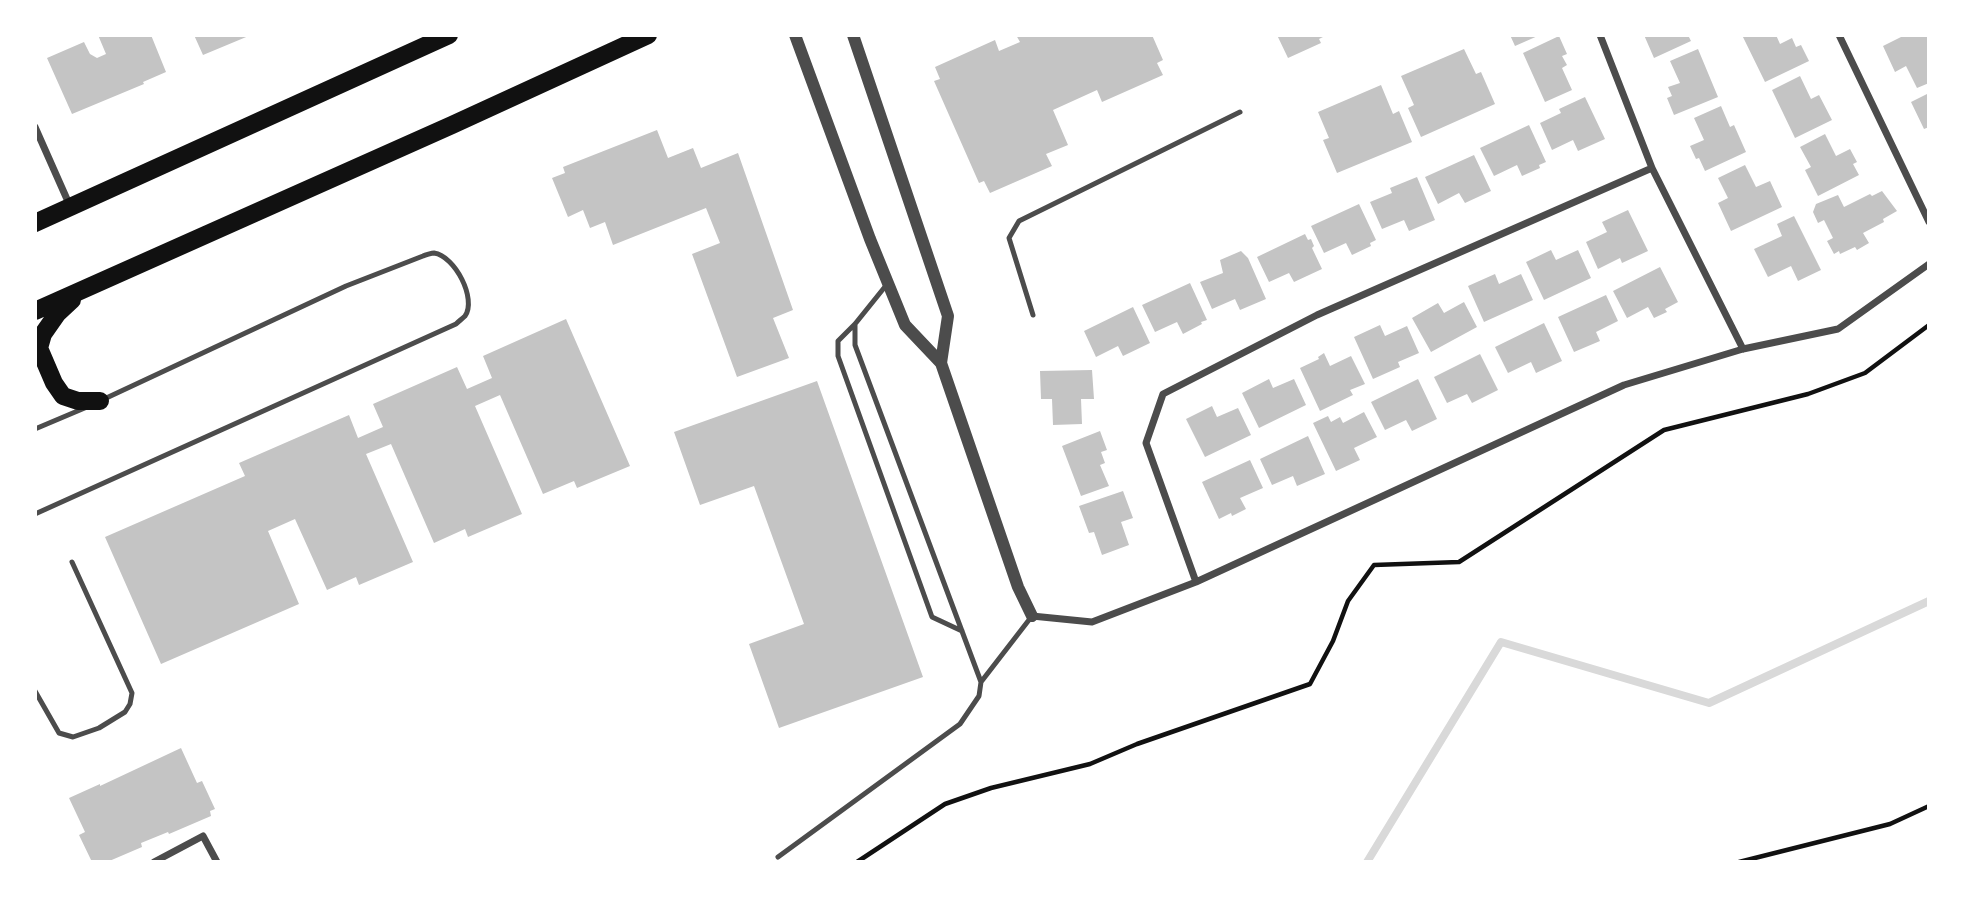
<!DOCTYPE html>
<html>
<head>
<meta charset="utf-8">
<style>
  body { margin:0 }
  #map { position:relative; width:1964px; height:897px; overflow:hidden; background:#fff; font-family:"Sofia Sans Condensed",sans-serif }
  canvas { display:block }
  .frame { position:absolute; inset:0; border:37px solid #fff; pointer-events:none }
</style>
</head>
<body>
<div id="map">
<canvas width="1964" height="897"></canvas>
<div class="frame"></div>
</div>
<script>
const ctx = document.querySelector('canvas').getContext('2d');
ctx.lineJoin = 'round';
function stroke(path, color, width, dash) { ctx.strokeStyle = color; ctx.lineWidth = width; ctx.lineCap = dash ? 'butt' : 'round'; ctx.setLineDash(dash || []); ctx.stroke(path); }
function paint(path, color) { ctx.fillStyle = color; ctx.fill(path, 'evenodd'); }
stroke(new Path2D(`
  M1367 862 1501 642 1709 703 1929 601`), '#d9d9d9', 8);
paint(new Path2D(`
  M98 35H151L166 72 143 82 144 84 72 114 47 58 84 42 90 54 97 58 106 54Z
  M194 35H251L203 55Z
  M1016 35H1152L1163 60 1157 63 1163 75 1102 102 1097 90 1053 110 1068 145 1046 154 1052 166 990 193 984 181 979 183 934 81 940 79 935 67 995 40 999 51 1020 42Z
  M1277 35H1327L1319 39 1321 43 1288 58Z
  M1510 35H1540L1515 46Z
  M1644 35H1688L1691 41 1654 58Z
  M1742 35H1776L1780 44 1792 38 1796 47 1801 45 1809 61 1765 82Z
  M1905 35H1928L1929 38V83L1917 88 1906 66 1895 72 1883 46Z
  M1559 36 1567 54 1562 56 1567 65 1562 68 1572 90 1545 102 1523 53Z
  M1464 49 1476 74 1481 72 1495 104 1421 137 1408 108 1414 105 1401 76Z
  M1698 49 1718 97 1674 115 1667 98 1672 96 1668 87 1680 83 1670 61Z
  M1800 76 1811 99 1819 95 1832 120 1795 138 1772 90Z
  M1381 85 1393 114 1399 111 1412 142 1337 173 1323 140 1329 138 1318 112Z
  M1929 93V127L1924 129 1911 102Z
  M1585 97 1605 139 1578 151 1573 140 1552 150 1540 123 1561 113 1559 109Z
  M1721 106 1730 127 1734 125 1746 152 1705 171 1699 158 1696 159 1690 146 1704 140 1694 118Z
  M1529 125 1546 162 1539 165 1540 168 1522 176 1517 165 1494 176 1480 148Z
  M657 130 668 158 693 148 701 168 738 153 793 310 773 318 789 358 737 377 692 254 720 243 706 208 613 245 605 222 590 228 583 210 568 217 552 178 565 173 563 167Z
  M1825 134 1836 156 1850 149 1857 162 1853 164 1859 175 1818 196 1805 170 1811 167 1800 147Z
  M1474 155 1491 191 1465 203 1459 193 1438 204 1425 177Z
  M1745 165 1756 187 1770 181 1782 207 1731 231 1718 203 1728 198 1718 178Z
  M1417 177 1435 220 1409 231 1404 220 1382 229 1370 202 1392 193 1390 188Z
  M1882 191 1897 211 1883 219 1884 222 1863 233 1869 243 1857 250 1855 247 1840 254 1839 251 1834 254 1827 241 1833 238 1824 220 1818 223 1813 212 1816 204 1838 195 1844 207 1870 194 1872 196Z
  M1359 204 1376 240 1370 243 1371 246 1352 255 1346 243 1324 253 1311 226Z
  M1628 210 1648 251 1622 263 1620 258 1598 269 1586 242 1607 232 1602 222Z
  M1794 216 1821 270 1798 281 1791 266 1768 277 1754 249 1782 236 1777 224Z
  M1305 234 1308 240 1311 239 1314 246 1312 248 1322 269 1294 282 1289 273 1269 282 1257 257Z
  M1551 250 1556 260 1578 250 1591 278 1544 300 1526 262Z
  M1241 251 1248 258 1266 299 1240 310 1235 299 1212 309 1200 282 1223 273 1220 260Z
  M1660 267 1678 302 1665 309 1667 312 1654 318 1648 307 1627 318 1613 291Z
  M1495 274 1499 284 1521 274 1533 300 1484 322 1468 286Z
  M1190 283 1207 320 1201 322 1202 324 1183 334 1177 322 1155 332 1142 305Z
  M1606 295 1618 321 1596 332 1600 341 1574 352 1558 317Z
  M1464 302 1477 327 1431 352 1412 318 1438 303 1444 313Z
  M1133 307 1150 343 1123 356 1118 346 1096 357 1084 331Z
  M566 319 630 466 577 488 574 481 543 494 500 395 475 406 522 514 468 537 465 529 434 543 391 444 366 454 413 562 359 585 356 577 327 590 295 519 268 531 299 604 161 664 105 537 245 476 239 463 349 415 358 438 383 427 373 404 457 367 467 389 492 378 483 356Z
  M1544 323 1562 361 1536 373 1531 362 1508 373 1495 347Z
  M1380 325 1385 336 1407 326 1419 353 1398 362 1400 367 1373 379 1354 337Z
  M1324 353 1330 366 1351 356 1365 384 1350 390 1353 395 1320 411 1300 368 1319 359 1318 357Z
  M1480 354 1498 390 1472 403 1467 394 1447 403 1434 377Z
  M1092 370 1094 399H1081L1082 424 1053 425 1052 399H1041L1040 371Z
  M1269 379 1273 388 1294 379 1306 405 1259 428 1242 393Z
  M1418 379 1437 419 1412 431 1406 420 1385 430 1371 402Z
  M817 381 923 677 779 728 749 644 804 624 754 486 700 505 674 432Z
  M1212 406 1217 417 1238 408 1251 435 1205 457 1186 419Z
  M1364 412 1377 437 1354 448 1360 460 1336 471 1313 423 1328 416 1331 422 1340 417 1343 423Z
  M1100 431 1107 450 1101 452 1105 463 1100 465 1109 486 1081 496 1062 446Z
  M1308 436 1325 474 1297 486 1293 476 1272 485 1260 459Z
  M1250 460 1263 488 1240 498 1246 509 1232 516 1231 513 1219 519 1202 482Z
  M1123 491 1133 518 1121 522 1129 545 1102 555 1094 532 1089 533 1079 506Z
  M181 748 197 783 202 781 215 809 210 811 211 816 169 834 168 832 141 843 142 847 107 862H99L98 860 92 862 79 835 85 832 69 798 100 784V786Z`), '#c4c4c4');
stroke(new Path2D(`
  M857 862 945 804 991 788 1090 764 1137 744 1310 684 1333 641 1348 601 1374 565 1459 562 1664 430 1808 394 1865 373 1929 325
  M1739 862 1890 824 1929 806`), '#111', 4.5);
stroke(new Path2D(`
  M888 283 855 324 838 341V356L932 617 962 631
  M1033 315 1009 238 1019 221 1240 112
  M855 324V345L981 682
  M35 429 87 407
  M35 514 456 324C459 321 462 319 465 316 477 299 455 256 434 253 432 253 425 255 423 256L346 286 102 400
  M35 691 59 733 73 737 99 728 125 712 130 704 132 693 72 562
  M778 857 960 724 979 696 981 682 1032 616`), '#4c4c4c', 5);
stroke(new Path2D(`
  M1600 35 1652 168 1743 349
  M1839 35 1929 222
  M35 127 70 206
  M1196 582 1146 443 1163 394 1317 315 1652 168
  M1032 616 1092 622 1196 582 1624 385 1743 349 1838 329 1929 264
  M154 862 203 836 217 862`), '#4c4c4c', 7);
stroke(new Path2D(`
  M795 35 870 239 905 325 941 363 1018 587 1032 616
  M853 35 948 316 941 363`), '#4c4c4c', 12);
stroke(new Path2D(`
  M35 223 449 35
  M72 300 57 314 43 334 39 348 54 383 63 396 78 401H100
  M35 311 452 125 648 35`), '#111', 18);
</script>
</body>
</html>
